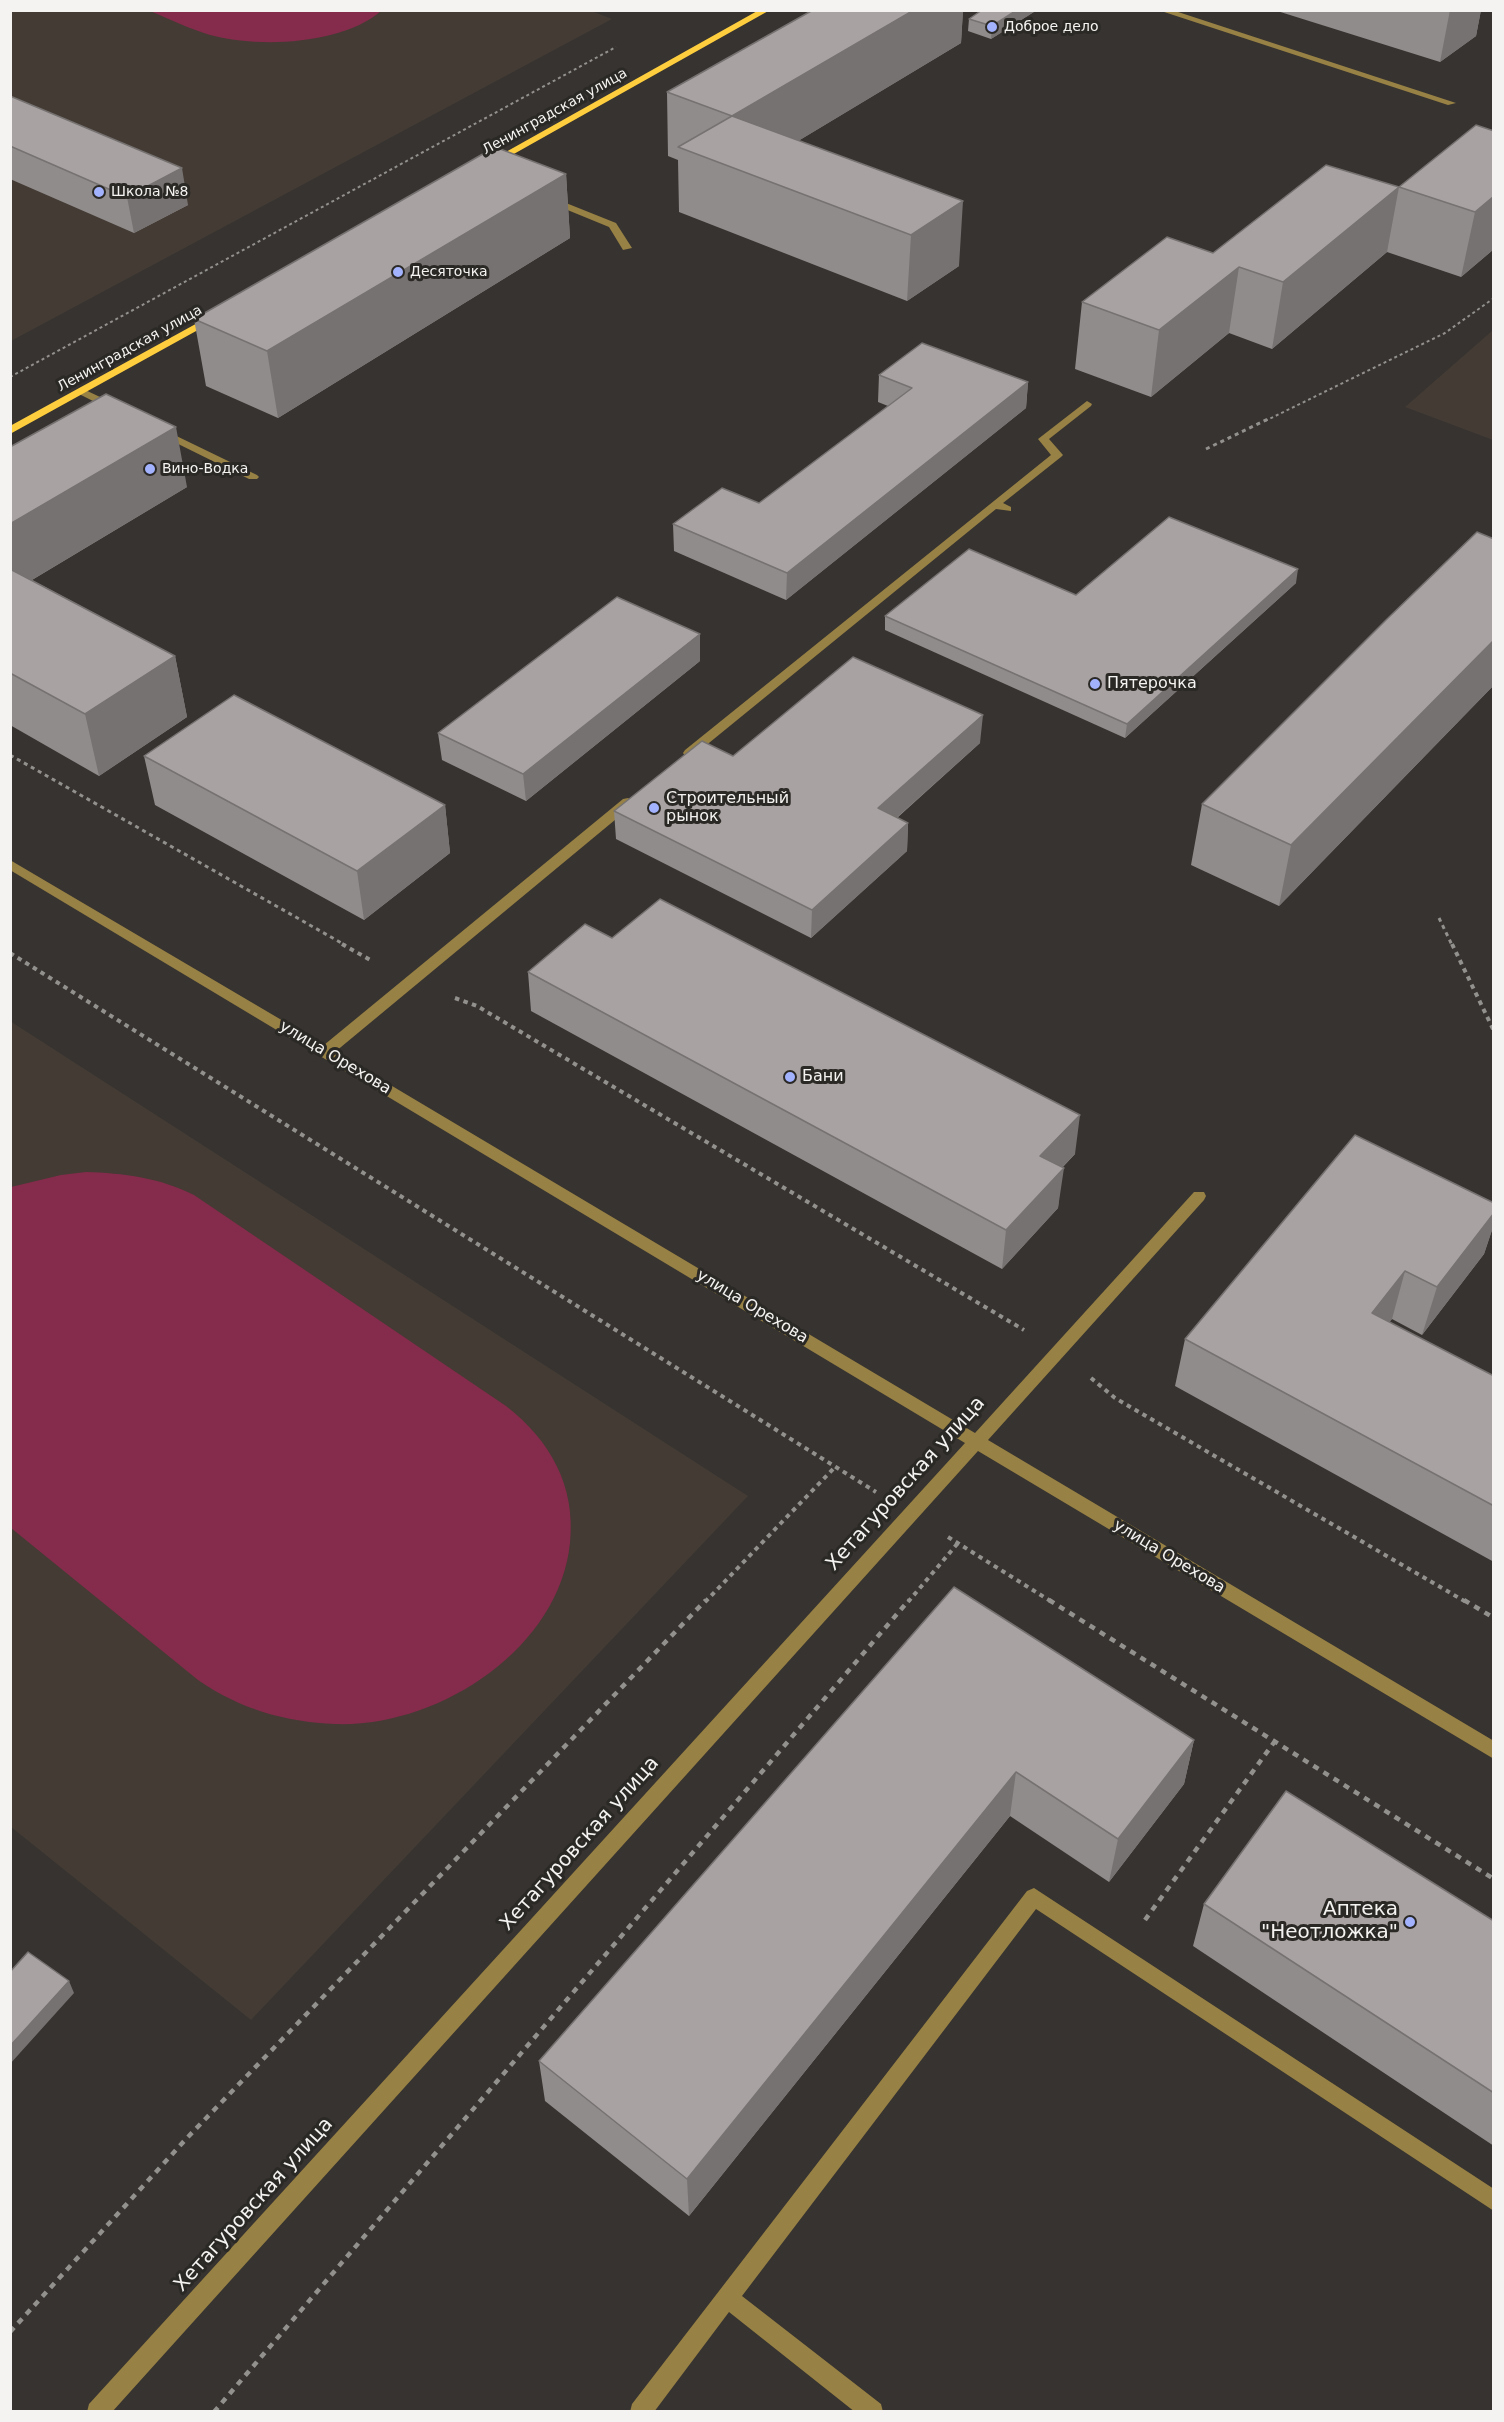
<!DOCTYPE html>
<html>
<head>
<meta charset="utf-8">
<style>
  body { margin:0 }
  #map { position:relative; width:1504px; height:2422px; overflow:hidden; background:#363330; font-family:"DejaVu Sans",sans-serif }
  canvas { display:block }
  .frame { position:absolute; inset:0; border:12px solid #f5f3f1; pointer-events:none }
</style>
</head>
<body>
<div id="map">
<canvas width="1504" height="2422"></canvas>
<div class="frame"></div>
</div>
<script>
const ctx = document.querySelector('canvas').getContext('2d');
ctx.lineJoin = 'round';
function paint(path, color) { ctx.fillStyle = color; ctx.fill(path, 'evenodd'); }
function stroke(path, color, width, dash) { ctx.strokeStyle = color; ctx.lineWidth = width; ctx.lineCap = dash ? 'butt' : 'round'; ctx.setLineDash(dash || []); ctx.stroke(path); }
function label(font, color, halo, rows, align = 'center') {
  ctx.font = font + ' "DejaVu Sans",sans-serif'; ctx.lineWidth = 6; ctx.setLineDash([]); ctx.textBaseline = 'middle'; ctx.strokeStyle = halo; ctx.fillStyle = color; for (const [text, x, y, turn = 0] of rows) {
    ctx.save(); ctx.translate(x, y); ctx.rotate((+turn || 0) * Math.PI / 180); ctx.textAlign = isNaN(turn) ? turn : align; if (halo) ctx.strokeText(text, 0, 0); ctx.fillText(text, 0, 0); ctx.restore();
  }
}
paint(new Path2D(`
  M589 10 612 19 11 341V11Z
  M1493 330V440L1405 407Z
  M10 1021 748 1496 251 2020 11 1827Z`), '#433b34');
paint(new Path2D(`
  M150 11H381C342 45 258 48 210 35 190 29 169 19 150 11Z
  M86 1172C123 1173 161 1178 194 1195L506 1406C550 1440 576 1486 570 1543 559 1650 437 1728 335 1724 285 1722 240 1709 198 1680L11 1528V1187L61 1175Z`), '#852b4b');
stroke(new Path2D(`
  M10 377 616 47
  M1265 421 1445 333 1494 298`), '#93918e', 2, [3, 3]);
stroke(new Path2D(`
  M1206 449 1268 419
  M10 755 345 945
  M1439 918 1452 945`), '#93918e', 3, [4, 4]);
stroke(new Path2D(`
  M342 944 372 961
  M1452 944 1494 1031
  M10 953 876 1492
  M455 998 477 1006 1024 1330
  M1091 1378 1115 1398 1466 1602
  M948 1537 1052 1602
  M705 1602 835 1467
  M908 1602 958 1543`), '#93918e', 4, [4.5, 4.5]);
stroke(new Path2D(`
  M1049 1600 1494 1879
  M1464 1600 1494 1618
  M1145 1920 1275 1741
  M10 2332 186 2139 706 1600
  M214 2412 909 1600`), '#93918e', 4.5, [6, 6]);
paint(new Path2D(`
  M1158 10H1172L1456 103 1448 105Z
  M551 197 616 223 632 248 623 250 609 227 548 202 546 200Z
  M81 388 117 405 118 407 117 409H109L77 393 76 391Z
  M1087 401 1092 404 1091 406 1049 439 1063 455 1061 457 1003 503 1011 507V511L996 509 693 756H685L683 753 685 750 1051 455 1038 439Z
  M162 429 257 475 259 477 257 479H249L158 434V430Z
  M628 798 634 802 633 805 335 1052 975 1433 1194 1192H1204L1206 1196 1204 1200 988 1440 1494 1741V1759L978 1451 112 2412H87L89 2404 965 1443 10 870V860L324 1045 623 799Z
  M1034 1888 1494 2189V2211L1036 1909 742 2296 881 2404 883 2412H855L729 2312 654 2412H630L632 2404 1027 1891Z`), '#988144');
paint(new Path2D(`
  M759 10H770L496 164 488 162Z
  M212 315 217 318 216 320 10 434V426Z`), '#fece3e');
paint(new Path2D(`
  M813 10H963L961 43 798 141 959 266 907 301 679 212 678 160 668 156 667 92Z
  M982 10H1037L991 39 968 31 969 19Z
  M1274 10H1481L1476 36 1440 62Z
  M10 96 188 205 134 233 10 179Z
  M1494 131V249L1461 277 1387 252 1272 349 1229 333 1151 397 1075 369 1082 302 1213 253 1399 187Z
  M566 174 570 238 278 418 206 386 194 319Z
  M879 375 1028 382 1026 408 786 600 674 551 673 524 759 503 888 406 878 402Z
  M10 447 187 487 32 580 175 656 187 717 99 776 10 725Z
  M1494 539V685L1279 906 1191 865 1202 804Z
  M1296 583 1125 738 885 630V616L1076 595Z
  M700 661 526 801 442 760 438 733Z
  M980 743 897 818 908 823 907 851 811 938 616 839 614 811 733 756Z
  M144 756 445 805 450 853 364 920 155 805Z
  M612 938 1075 1154 1062 1168 1058 1208 1002 1269 531 1011 528 972Z
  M1494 1213V1224L1484 1254 1422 1335 1392 1319 1389 1322 1494 1376V1562L1175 1386 1185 1339Z
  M954 1587 1194 1740 1184 1784 1109 1882 1010 1816 689 2216 545 2101 539 2061Z
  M1204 1904 1494 1921V2146L1193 1946Z`), '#908c8b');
paint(new Path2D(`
  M914 10H963L961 43 745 173 732 116Z
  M1017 10H1037L991 39 992 26Z
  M1450 10H1481L1476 36 1440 62Z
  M182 168 188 205 134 233 127 197Z
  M566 174 570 238 278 418 267 351Z
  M1399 187 1387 252 1272 349 1283 282Z
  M1494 196V249L1461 277 1475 212Z
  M963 201 959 266 907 301 911 235Z
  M1239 267 1229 333 1151 397 1159 330Z
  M1028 382 1026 408 786 600 787 573Z
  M176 427 187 487 10 593V524Z
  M1298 569 1296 583 1125 738 1127 724Z
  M700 634V661L526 801 523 774Z
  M1494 640V685L1279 906 1291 845Z
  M175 656 187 717 99 776 85 714Z
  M983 715 980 743 876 836 878 808Z
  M445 805 450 853 364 920 357 871Z
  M908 823 907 851 811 938 812 910Z
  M1080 1115 1075 1154 1035 1195 1040 1156Z
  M1064 1168 1058 1208 1002 1269 1006 1230Z
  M1494 1213V1224L1484 1254 1422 1335 1437 1287Z
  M1405 1271 1392 1319 1359 1361 1372 1313Z
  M1194 1740 1184 1784 1109 1882 1118 1839Z
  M1016 1772 1010 1816 689 2216 687 2179Z
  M69 1981 74 1993 10 2064V2046Z`), '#767271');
const building = new Path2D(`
  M813 10H914L732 116 963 201 911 235 678 147 732 116 667 92Z
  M982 10H1017L992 26 969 19Z
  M10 96 182 168 127 197 10 146Z
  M1476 125 1494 131V196L1475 212 1399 187Z
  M495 147 566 174 267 351 194 319Z
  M1326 165 1399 187 1283 282 1239 267 1159 330 1082 302 1167 237 1213 253Z
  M922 343 1028 382 787 573 673 524 722 488 759 503 912 388 879 375Z
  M106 394 176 427 10 524V447Z
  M1169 517 1298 569 1127 724 885 616 969 549 1076 595Z
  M1477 532 1494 539V640L1291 845 1202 804 1386 620Z
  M10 569 175 656 85 714 10 673Z
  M617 597 700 634 523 774 438 733Z
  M853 657 983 715 878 808 908 823 812 910 614 811 702 741 733 756Z
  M234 695 445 805 357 871 144 756Z
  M660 899 1080 1115 1040 1156 1064 1168 1006 1230 528 972 585 924 612 938Z
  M1355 1135 1494 1203V1213L1437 1287 1405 1271 1372 1313 1494 1376V1506L1185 1339Z
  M954 1587 1194 1740 1118 1839 1016 1772 687 2179 539 2061Z
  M1286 1791 1494 1921V2093L1204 1904Z
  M28 1952 69 1981 10 2046V1972Z`);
paint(building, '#a8a3a2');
stroke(building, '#767271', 1.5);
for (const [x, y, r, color] of [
  [992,27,6,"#a2b2fd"],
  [99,192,6,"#a2b2fd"],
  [398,272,6,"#a2b2fd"],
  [150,469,6,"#a2b2fd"],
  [1095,684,6,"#a2b2fd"],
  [654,808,6,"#a2b2fd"],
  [790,1077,6,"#a2b2fd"],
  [1410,1922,6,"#a2b2fd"]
]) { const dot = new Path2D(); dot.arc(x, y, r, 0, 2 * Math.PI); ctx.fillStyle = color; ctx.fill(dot); stroke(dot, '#2b2926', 2); }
label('14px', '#f5f3f1', '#2b2926', [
  ["Доброе дело",1004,27],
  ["Школа №8",111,192],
  ["Десяточка",410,272],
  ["Вино-Водка",162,469]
], 'left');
label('14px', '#f5f3f1', '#2b2926', [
  ["Ленинградская улица",555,112,-29],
  ["Ленинградская улица",130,349,-29]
]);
label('16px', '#f5f3f1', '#2b2926', [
  ["Пятерочка",1107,684],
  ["Строительный",666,799],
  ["рынок",666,817],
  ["Бани",802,1077]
], 'left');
label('16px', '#f5f3f1', '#2b2926', [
  ["улица Орехова",335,1058,31],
  ["улица Орехова",752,1307,31],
  ["улица Орехова",1169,1557,31]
]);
label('20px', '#f5f3f1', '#2b2926', [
  ["Хетагуровская улица",906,1484,-48],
  ["Хетагуровская улица",580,1844,-48],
  ["Хетагуровская улица",254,2205,-48]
]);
label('20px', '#f5f3f1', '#2b2926', [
  ["Аптека",1398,1910],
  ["\"Неотложка\"",1398,1933]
], 'right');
</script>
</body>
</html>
